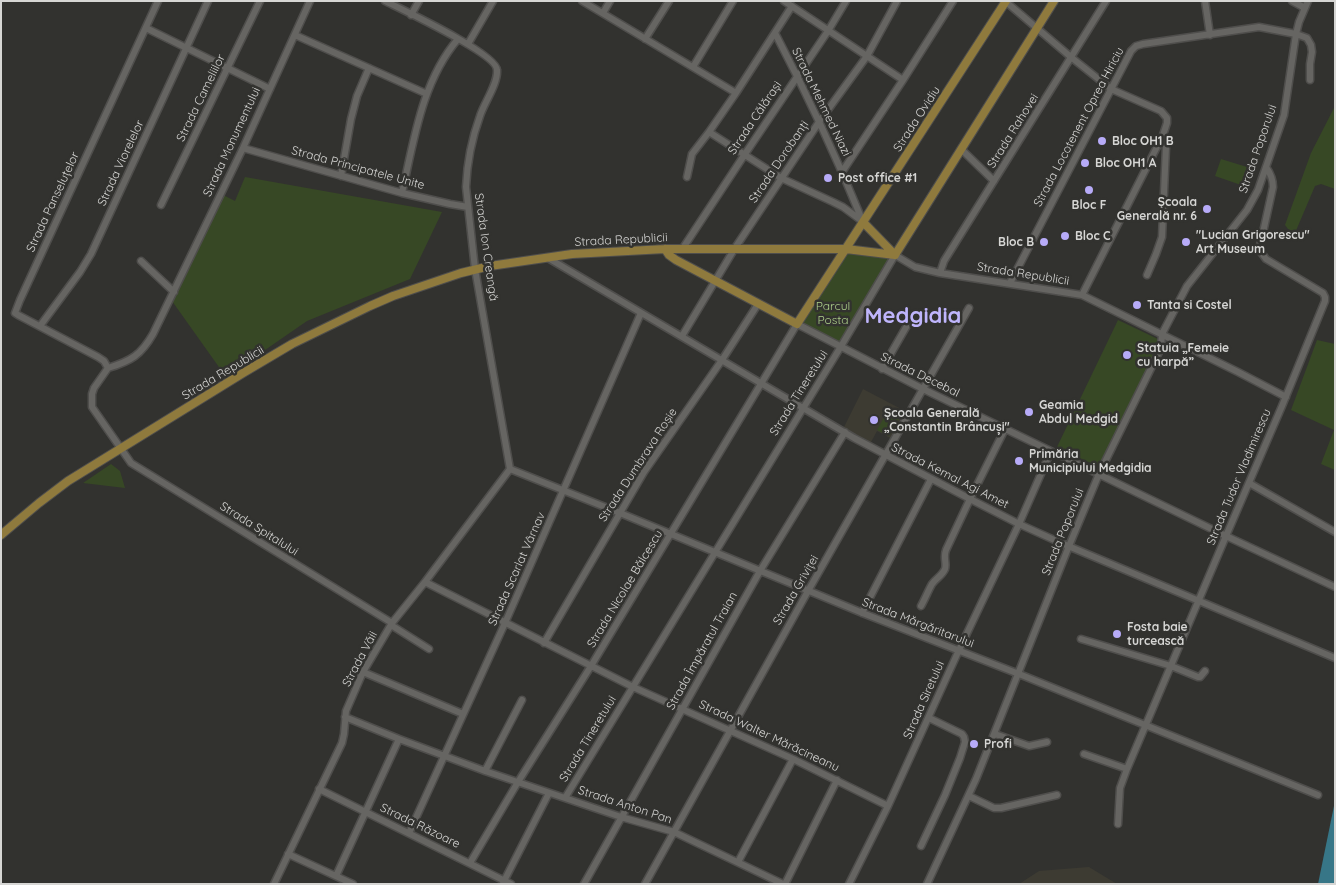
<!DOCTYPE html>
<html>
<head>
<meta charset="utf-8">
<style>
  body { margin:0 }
  #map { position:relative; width:1336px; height:885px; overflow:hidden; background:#32322f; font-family:Quicksand,sans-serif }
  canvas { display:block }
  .frame { position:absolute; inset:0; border:2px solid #d6d6d4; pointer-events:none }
</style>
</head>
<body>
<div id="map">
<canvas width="1336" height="885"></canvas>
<div class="frame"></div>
</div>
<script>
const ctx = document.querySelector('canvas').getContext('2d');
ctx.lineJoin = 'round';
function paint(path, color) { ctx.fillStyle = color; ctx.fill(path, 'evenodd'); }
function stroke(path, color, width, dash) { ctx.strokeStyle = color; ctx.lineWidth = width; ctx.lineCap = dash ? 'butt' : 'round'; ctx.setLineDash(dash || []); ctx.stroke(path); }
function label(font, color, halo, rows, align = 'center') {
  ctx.font = font + ' Quicksand,sans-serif'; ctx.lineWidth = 5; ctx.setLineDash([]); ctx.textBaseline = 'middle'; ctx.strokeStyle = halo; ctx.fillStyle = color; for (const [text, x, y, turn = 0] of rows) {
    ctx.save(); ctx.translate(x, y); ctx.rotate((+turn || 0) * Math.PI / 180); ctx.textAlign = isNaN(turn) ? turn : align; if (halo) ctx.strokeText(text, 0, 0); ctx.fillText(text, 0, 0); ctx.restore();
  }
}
paint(new Path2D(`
  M863 389 905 411 890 438 877 431 870 444 843 429Z
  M1089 867 1117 884H1019L1039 871Z`), '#3d3b32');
paint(new Path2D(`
  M1335 106V189L1321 184 1315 186 1295 233 1288 229 1285 225 1311 153Z
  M1221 159 1247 167 1241 185 1215 176Z
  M245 177 442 212 410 279 307 321 226 377 172 301 223 195 235 201Z
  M846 249 895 255 840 348 797 324Z
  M1118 320 1162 341 1101 468 1057 447Z
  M1317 340 1335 344V470L1321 464 1334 430 1291 410Z
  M890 407 902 413 889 436 877 430Z
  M111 464 120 471 125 488 83 483Z`), '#374825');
paint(new Path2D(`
  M1335 801V884H1318Z`), '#377687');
const minor = new Path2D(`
  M385 1C403 10 497 54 497 70 498 84 484 103 480 116 472 138 467 164 466 187L475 269 510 469
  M582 1 736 93
  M784 1 903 80
  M1005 1 1072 58 1111 89 1161 111 1167 118V123L1163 135 1082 295
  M1205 1 1210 35
  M1292 1 1305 8
  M603 13 610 1
  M411 15 419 1
  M146 28 270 89
  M775 33C807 94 837 158 863 222
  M295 35 427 94
  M645 39 669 1
  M468 44 493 1
  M693 67 733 1
  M709 132 781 178 833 202 843 207 862 221
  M243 148 402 193 450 204 468 207
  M961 149 994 181
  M842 172 903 80 953 1
  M341 176 351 119 357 96 369 68
  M687 177 692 154 709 132 736 93 792 6
  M402 193C414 140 422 81 458 39
  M161 205 260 1
  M683 248 745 154 828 31 846 1
  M548 258 854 438 970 499 1019 524 1061 543 1335 658
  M141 261 174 292
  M940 273 944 261 1106 1
  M1147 275 1156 254 1162 237 1166 147 1163 135
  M1010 283 1131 51 1136 46 1143 44 1259 27 1296 34 1307 38 1311 45 1312 52 1310 64V80
  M40 326 80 272 91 254 208 1
  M682 336 735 248 819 122 867 56 897 1
  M108 368 104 361 98 357 18 315 15 313 20 300 158 1
  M108 368C131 361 141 355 153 334L243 148 310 1
  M108 368 94 388 92 394V407L131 463 392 623
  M882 369 909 322
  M510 469 620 513 865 614 1019 674 1318 795
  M1249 483 1335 532
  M425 582 633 687 793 759 888 806
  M921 606C925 599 928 591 932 584 936 578 942 576 945 569 947 563 943 558 946 550L970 499 1005 429
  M862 613 931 479
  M391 625 429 649
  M1081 639 1171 666 1198 677H1200L1205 671
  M544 643 644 472 722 360 758 304
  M363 672 463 714
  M345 717 399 739 485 771 621 817 674 832 783 884
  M995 734 1029 746 1047 742
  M1084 754 1127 769
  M485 771 522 700
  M319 789 511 884
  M969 796 994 808H1001L1057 795
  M565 798 840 348 895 255 915 267 940 273 1082 295 1238 372 1286 397
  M1118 824 1120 788 1127 769 1226 536 1282 406 1325 301V297L1323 293 1266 259 1260 251V246L1273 187C1273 179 1271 174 1266 167
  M409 833 505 623 641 313
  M921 846 945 795 960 758 965 742 964 737 962 734 929 718
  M288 854 353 884
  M738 862 793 759
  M470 863 518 782 591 666 797 324 923 389 1226 536 1335 587
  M336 876 399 739
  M503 883 549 793
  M274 884 342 743 344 734 346 711 363 672 392 623 425 582 510 469
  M584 884 760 571 845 432
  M645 884 808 591 969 308
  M785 884 837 780
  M849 884 888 806 959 650 1019 524 1051 451
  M927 884 976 779 1069 546 1099 474 1161 348 1162 334 1187 286 1247 210 1258 190 1284 115 1296 34 1299 22 1308 1`);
const major = new Path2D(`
  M863 222 895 255
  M665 249 669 255 676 260 797 324 1006 1
  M895 255 1054 1
  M1 535 39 503 68 481 243 373 292 344 370 306 393 296 461 273 490 266 572 254 665 249H846L895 255`);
stroke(minor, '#4f4e4c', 9);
stroke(major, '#4f4e4c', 10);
stroke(minor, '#666562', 6);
stroke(major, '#8f7a3d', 8);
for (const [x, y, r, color] of [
  [1102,141,5,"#b7abf8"],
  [1085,163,5,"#b7abf8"],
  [828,178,5,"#b7abf8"],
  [1089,190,5,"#b7abf8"],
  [1207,209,5,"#b7abf8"],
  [1065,236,5,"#b7abf8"],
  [1044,242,5,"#b7abf8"],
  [1186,242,5,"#b7abf8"],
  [1137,305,5,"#b7abf8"],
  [1127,355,5,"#b7abf8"],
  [1029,412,5,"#b7abf8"],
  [874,420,5,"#b7abf8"],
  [1019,461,5,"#b7abf8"],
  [1117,634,5,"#b7abf8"],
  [974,744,5,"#b7abf8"]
]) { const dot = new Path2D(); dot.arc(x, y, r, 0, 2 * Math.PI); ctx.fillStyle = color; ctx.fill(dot); stroke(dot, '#32322f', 2); }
label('12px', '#d6d6d4', '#32322f', [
  ["Strada Cameliilor",201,98,-64],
  ["Strada Mehmed Niazi",821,102,64],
  ["Strada Călărași",755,118,-56],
  ["Strada Ovidiu",917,119,-57],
  ["Strada Locotenent Oprea Hiriciu",1079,127,-62],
  ["Strada Rahovei",1013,131,-58],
  ["Strada Monumentului",232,142,-65],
  ["Strada Poporului",1258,149,-71],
  ["Strada Dorobanți",779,162,-56],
  ["Strada Viorelelor",121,163,-65],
  ["Strada Principatele Unite",358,168,15],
  ["Strada Panseluțelor",53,202,-65],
  ["Strada Republicii",621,240,-3],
  ["Strada Ion Creangă",486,247,82],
  ["Strada Republicii",1023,274,9],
  ["Strada Republicii",223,373,-31],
  ["Strada Decebal",920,375,26],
  ["Strada Tineretului",799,393,-58],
  ["Strada Dumbrava Roșie",638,465,-57],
  ["Strada Kemal Agi Amet",950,476,27],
  ["Strada Tudor Vladimirescu",1239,477,-67],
  ["Strada Spitalului",259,529,32],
  ["Strada Poporului",1063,532,-68],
  ["Strada Scarlat Vârnav",517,569,-66],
  ["Strada Nicolae Bălcescu",625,589,-59],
  ["Strada Griviței",796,590,-60],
  ["Strada Mărgăritarului",918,623,21],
  ["Strada Împăratul Traian",702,651,-61],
  ["Strada Văii",360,659,-62],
  ["Strada Siretului",924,700,-66],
  ["Strada Walter Mărăcineanu",769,736,25],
  ["Strada Tineretului",588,739,-59],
  ["Strada Anton Pan",625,805,18],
  ["Strada Răzoare",420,826,26]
]);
label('bold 12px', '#d6d6d4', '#32322f', [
  ["Bloc OH1 B",1112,141],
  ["Bloc OH1 A",1095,163],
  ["Post office #1",838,178],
  ["Școala",1197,202,"right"],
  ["Generală nr. 6",1197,216,"right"],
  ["Bloc F",1089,205,"center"],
  ["\"Lucian Grigorescu\"",1196,235],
  ["Art Museum",1196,249],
  ["Bloc C",1075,236],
  ["Bloc B",1034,242,"right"],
  ["Tanta si Costel",1147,305],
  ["Statuia „Femeie",1137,348],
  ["cu harpă”",1137,362],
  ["Geamia",1039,405],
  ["Abdul Medgid",1039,419],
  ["Școala Generală",884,413],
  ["„Constantin Brâncuși\"",884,427],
  ["Primăria",1029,454],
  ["Municipiului Medgidia",1029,468],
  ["Fosta baie",1127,627],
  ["turcească",1127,641],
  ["Profi",984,744]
], 'left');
label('12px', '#adcf8a', '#32322f', [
  ["Parcul",833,306],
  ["Posta",833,320]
]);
label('bold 22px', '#bfb5fc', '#32322f', [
  ["Medgidia",913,316]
]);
</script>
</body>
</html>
